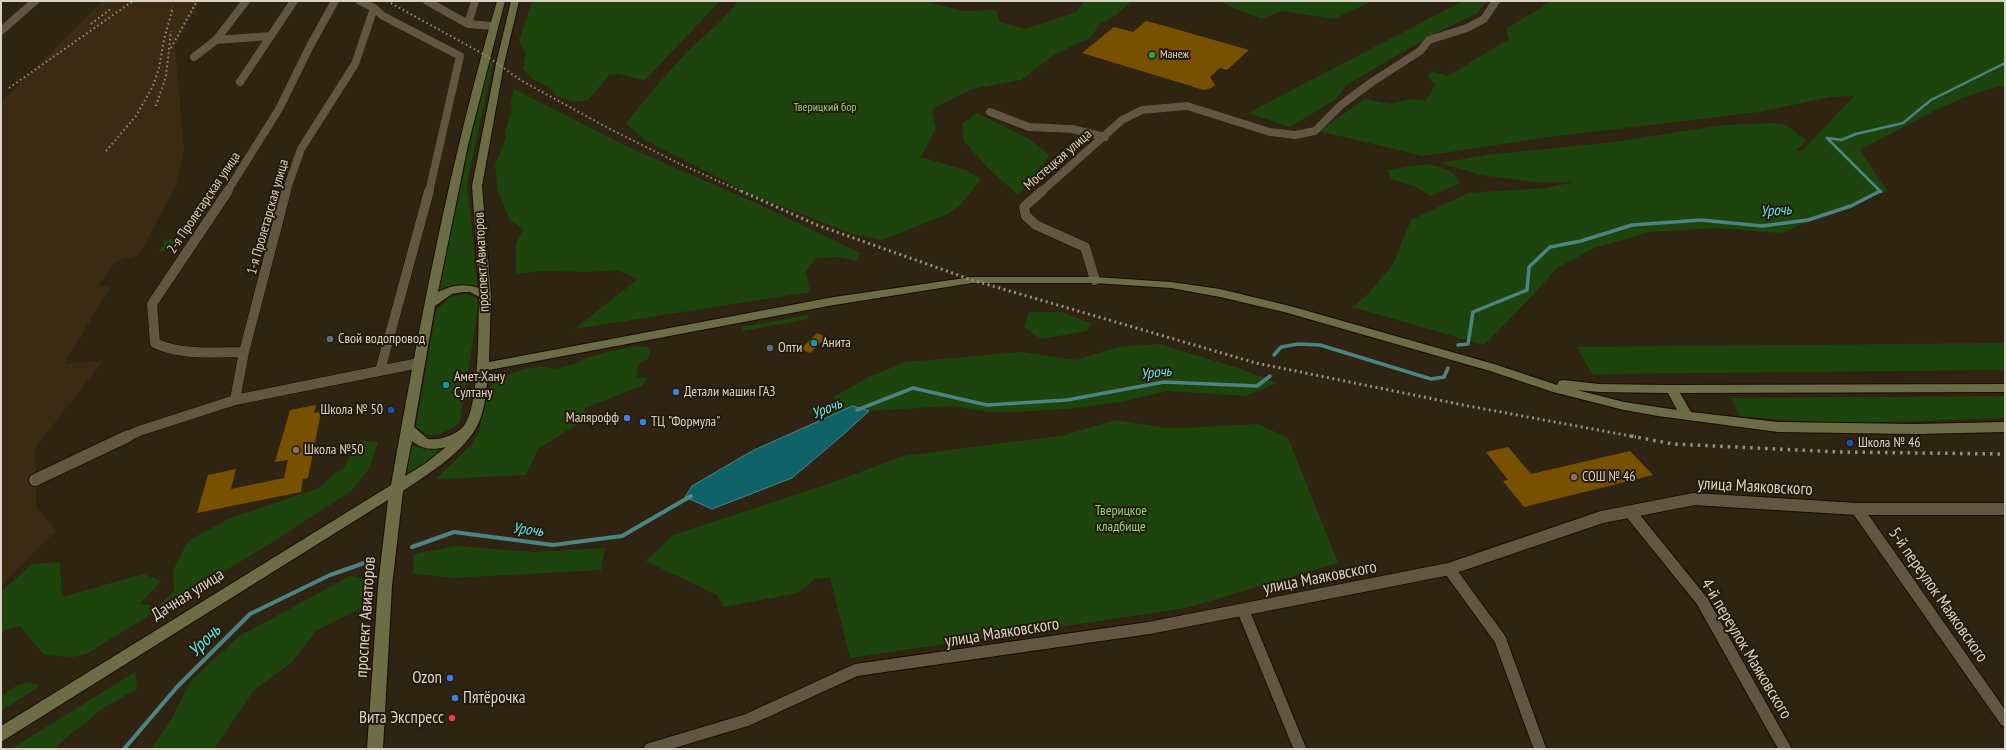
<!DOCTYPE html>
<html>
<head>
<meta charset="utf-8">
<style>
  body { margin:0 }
  #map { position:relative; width:2006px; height:750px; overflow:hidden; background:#2f2412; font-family:"PT Sans Narrow",sans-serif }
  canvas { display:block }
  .frame { position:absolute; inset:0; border:2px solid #d9d2c7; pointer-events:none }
</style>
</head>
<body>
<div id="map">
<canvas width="2006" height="750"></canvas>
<div class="frame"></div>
</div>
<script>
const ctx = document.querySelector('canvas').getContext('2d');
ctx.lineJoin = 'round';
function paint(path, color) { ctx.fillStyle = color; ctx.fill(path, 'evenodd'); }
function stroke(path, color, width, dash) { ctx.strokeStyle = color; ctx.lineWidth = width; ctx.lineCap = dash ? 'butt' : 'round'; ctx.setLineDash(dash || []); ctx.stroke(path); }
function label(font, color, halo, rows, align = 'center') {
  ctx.font = font + ' "PT Sans Narrow",sans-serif'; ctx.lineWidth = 4; ctx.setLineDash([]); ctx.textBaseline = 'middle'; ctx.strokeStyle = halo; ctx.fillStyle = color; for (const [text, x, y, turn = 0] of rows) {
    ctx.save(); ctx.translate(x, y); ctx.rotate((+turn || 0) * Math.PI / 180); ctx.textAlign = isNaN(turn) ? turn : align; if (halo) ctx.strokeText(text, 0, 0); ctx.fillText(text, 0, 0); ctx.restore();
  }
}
paint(new Path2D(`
  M103 1H200L175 46 184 149 177 184 139 255 115 262 98 286H111L64 364 103 361 35 448 36 507 56 531 1 585V102Z`), '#3a2b12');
paint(new Path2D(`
  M532 1H720L645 80 618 74 609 75 588 100 573 102 557 96 547 86 534 80 523 69 526 53 519 41Z
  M738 1H923L963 11 997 10 999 22 1026 29 1076 12 1084 1H1132L1116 15 1100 24 1090 38 1055 54 1021 80 972 89 932 109 936 128 921 157 965 170 981 179 960 205 948 214 882 240 853 234 750 194 643 139 626 123C646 98 666 74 688 51 705 34 724 21 738 1Z
  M1218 1H1372L1334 19 1282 11 1261 19Z
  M1463 1H1487L1477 13 1434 34 1346 85 1336 99 1290 127 1248 113Z
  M1551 1H2005V86C1961 92 1901 129 1860 150L1887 191 1780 233 1716 228 1649 232 1594 248 1556 269 1533 295 1484 345 1353 307 1368 294 1393 264 1411 220 1468 193 1546 188 1574 182H1534L1481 175 1441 163 1486 155 1614 142 1723 125 1773 123 1786 125 1806 140 1796 151H1802L1854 96 1830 97 1759 112 1549 137 1423 156 1319 131 1365 99 1390 104 1410 99 1426 101 1435 85 1428 76 1431 71 1448 76 1509 39 1506 29Z
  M488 60 493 63 467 183 478 286 463 285 438 292Z
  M514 89 630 148 758 204 860 253 858 261 836 257 817 258 806 271 810 292 574 329 638 279 617 270 589 272 543 271 516 274V243L524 230 509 218 498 192 495 165 504 143 508 121 512 110 511 101Z
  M977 113 1027 138 1050 155 1018 195 987 167 964 141 962 124Z
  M1427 164C1439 166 1454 170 1460 183L1431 196 1414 186 1391 179 1387 170Z
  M183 238 177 249 159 252 165 240Z
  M466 294 477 298 479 302 460 422C450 431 440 435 427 435L416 427 436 310 450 297Z
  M1029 312H1061L1091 323 1087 331 1041 339 1024 327Z
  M808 315 809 319 742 331V327Z
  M2005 343V370L1592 374 1577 347Z
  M1159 344 1238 368 1277 383 1246 396 1167 391 1121 402 1066 409 1015 412H990L949 406 869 411 853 406 831 417 835 396 869 377 906 362 1021 352 1076 360 1118 347Z
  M636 346 648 347 650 351 648 359 638 364 637 377 648 378 642 386 584 408 587 414 584 420 538 449 526 475 436 479 471 445 479 431 488 390C496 375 539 361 554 369L579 363 583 359 607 352Z
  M2005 396V418L1859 423 1802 421 1740 416 1731 398Z
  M1115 420 1166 428H1184L1258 424 1288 438 1338 563 1186 608 850 658 830 578 815 579 798 593 724 607 717 595 646 561 673 535 825 485 904 456 1065 435Z
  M359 441 378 442 369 469 351 491 271 543 160 610 158 606 174 591 173 571 188 541 228 519 319 488 336 472 343 469Z
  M446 445 424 465 404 477 411 446 434 450Z
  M457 546 533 552 605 548 601 570 450 578 413 573 414 554Z
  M60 562 62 597 143 574 161 581 139 604 150 605 151 614 88 653 73 657 44 655 20 626 1 631V592L32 564Z
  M350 576 374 582 369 604 317 630 291 663 254 690 214 749H151L170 722 191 681 238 637Z
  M135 672 137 689 103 708 53 749H11Z
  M29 682 39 685 37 688 1 711V696L18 685Z`), '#1e440d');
const water = new Path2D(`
  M853 406 869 411 845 433 792 478 712 509 685 497 692 486 752 451Z`);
paint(water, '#0f6368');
stroke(water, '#4c8484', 1);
stroke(new Path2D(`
  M1881 192 1827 138 1841 140 1856 134 1903 123 1931 100 2005 63`), '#4c8484', 2.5);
stroke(new Path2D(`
  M1458 345 1468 344 1473 312 1527 290 1529 267 1550 247 1581 241 1632 225 1701 220 1762 226 1808 220 1851 206 1880 191
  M1274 355 1281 347 1298 344 1320 345 1431 379 1444 377 1448 368
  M857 410 913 388 987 405 1067 400 1164 382 1257 386 1270 376`), '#4c8484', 3.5);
stroke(new Path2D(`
  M412 547 454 532 553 545 622 536 691 496
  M124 749 177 687 250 614 330 575 370 561`), '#4c8484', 4);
paint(new Path2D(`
  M1146 21 1165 26 1249 50 1227 70 1220 68 1210 77 1215 85 1211 88 1204 90 1082 53 1114 27 1133 32Z
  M817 333 826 337 810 353 801 349Z
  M316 405 314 413 321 412 308 478 303 479 301 492 197 513 208 475 236 469 231 489 284 478 288 460 275 462 290 410Z
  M1508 447 1531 474 1630 451 1653 475 1524 507 1503 481 1508 480 1486 452Z`), '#775100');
const streetFar2 = new Path2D(`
  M360 1 374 8 383 16 460 56 429 192
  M427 1 468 24 493 26
  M468 24 475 1
  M1 31 35 1
  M216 40 270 36
  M194 57 216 40 246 1
  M240 82 294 1
  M990 112 1029 127 1072 129 1105 137
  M227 192 279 109 310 46 335 1
  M286 192 301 149 355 64 374 8
  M1041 192 1122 120 1142 110 1187 106 1270 132 1295 135 1315 131 1341 105 1372 82 1420 51 1429 40 1467 28 1484 19 1496 1`);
const streetFar1 = new Path2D(`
  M228 191 152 304 155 343C182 356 215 352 244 352
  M1042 191 1024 207 1026 216 1036 225 1085 247 1095 280
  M380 371 429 191
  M235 400 244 352 286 191
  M126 437 139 431 235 400 419 363`);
const street = new Path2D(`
  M35 480 128 436
  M1857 509 2005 720
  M1630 512 1702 601 1785 749
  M1449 569 1500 639 1540 749
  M1243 610 1300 749
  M650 749 747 720 856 670 1149 628 1449 569 1602 517 1694 499 1857 509H2005`);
const secondary = new Path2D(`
  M497 1H505L468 145 438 292C451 285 464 283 479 288L472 186 496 64 511 1H519L504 64 482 186 491 295 489 362 834 297 972 277H1095L1171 282 1220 289 1290 306 1494 364 1557 385 1559 381 1563 380 1599 384 1666 385 2005 384V392L1680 393 1691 412 1778 422 1915 424 2005 422V432L1915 434 1778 432 1658 416 1624 410 1553 392 1490 371 1284 312 1220 297 1171 288 1095 283H972L834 305 489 370C486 388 486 408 478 424 465 452 428 474 403 491L392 586 383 749H367L378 586 388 500 1 742V726L391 485C420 322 450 160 497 1ZM463 292H470L479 297C478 325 480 402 465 424 459 434 440 441 428 439L414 427 435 306 452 294ZM1577 390 1599 392 1668 393 1677 410 1624 402ZM412 441C422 450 434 450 446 447L426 463 405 476Z`);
stroke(streetFar2, '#170d00', 8);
stroke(streetFar1, '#170d00', 11);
stroke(street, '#170d00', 14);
stroke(secondary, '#170d00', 2);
stroke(streetFar2, '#625643', 8);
stroke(streetFar1, '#625643', 10);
stroke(street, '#625643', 12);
paint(secondary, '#6c6c46');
stroke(new Path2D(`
  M387 1 485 55 522 81 610 129 680 164 743 192
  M91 24 112 8
  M171 48 197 1
  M9 88 133 1
  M156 106 166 76 171 31
  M106 151 136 116 153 86 159 68 164 40 173 7`), '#988f81', 2, [1.5, 3]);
stroke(new Path2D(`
  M741 191 817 225 972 280 1256 363 1463 405 1636 437`), '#988f81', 3, [2, 3.5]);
stroke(new Path2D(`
  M1631 436 1673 444 1839 452 2005 454`), '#988f81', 3.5, [2.5, 5]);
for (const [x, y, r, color] of [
  [1152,55,4,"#2e9e5b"],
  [330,339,4,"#5c6f8a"],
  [814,343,4,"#0f9aa8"],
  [770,348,4,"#5c6f8a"],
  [446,385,4,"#0f9aa8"],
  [676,392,4,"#3f7fe0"],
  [391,410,4,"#1a4fb4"],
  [627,418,4,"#3f7fe0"],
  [643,422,4,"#3f7fe0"],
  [1850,443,4,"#1a4fb4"],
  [296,450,4,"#8d6e63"],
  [1574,477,4,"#8d6e63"],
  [450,678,4,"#3f7fe0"],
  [455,698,4,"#3f7fe0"],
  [452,718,4,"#e0444e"]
]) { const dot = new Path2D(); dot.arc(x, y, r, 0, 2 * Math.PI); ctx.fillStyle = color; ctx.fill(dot); stroke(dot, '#251a09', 1.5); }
label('12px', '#d9d2c7', '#251a09', [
  ["Манеж",1160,55]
], 'left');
label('12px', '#8dd773', '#251a09', [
  ["Тверицкий бор",825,108]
]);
label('14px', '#d9d2c7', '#251a09', [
  ["Мостецкая улица",1058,160,-41],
  ["2-я Пролетарская улица",204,203,-56],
  ["1-я Пролетарская улица",268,217,-74],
  ["проспект Авиаторов",482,262,-93]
]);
label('14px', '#d9d2c7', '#251a09', [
  ["Свой водопровод",338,339],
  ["Анита",822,343],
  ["Опти",778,348],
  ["Амет-Хану",454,377],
  ["Султану",454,393],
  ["Детали машин ГАЗ",684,392],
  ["Школа № 50",383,410,"right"],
  ["Малярофф",619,418,"right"],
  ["ТЦ \"Формула\"",651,422],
  ["Школа № 46",1858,443],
  ["Школа №50",304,450],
  ["СОШ № 46",1582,477]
], 'left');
label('14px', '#8dd773', '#251a09', [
  ["Тверицкое",1121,511],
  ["кладбище",1121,527]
]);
label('italic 15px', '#5beaf3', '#251a09', [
  ["Урочь",1776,211,-5],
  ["Урочь",1156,373,-6],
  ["Урочь",827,409,-22],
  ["Урочь",528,530,7]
]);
label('17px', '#d9d2c7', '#251a09', [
  ["улица Маяковского",1755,487,3],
  ["улица Маяковского",1320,578,-11],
  ["Дачная улица",188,595,-32],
  ["5-й переулок Маяковского",1938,595,55],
  ["проспект Авиаторов",366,617,-86],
  ["улица Маяковского",1002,633,-9],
  ["4-й переулок Маяковского",1746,649,59]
]);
label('17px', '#d9d2c7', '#251a09', [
  ["Ozon",442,678],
  ["Пятёрочка",463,698,"left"],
  ["Вита Экспресс",444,718]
], 'right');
label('italic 18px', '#5beaf3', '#251a09', [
  ["Урочь",205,641,-45]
]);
</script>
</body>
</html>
